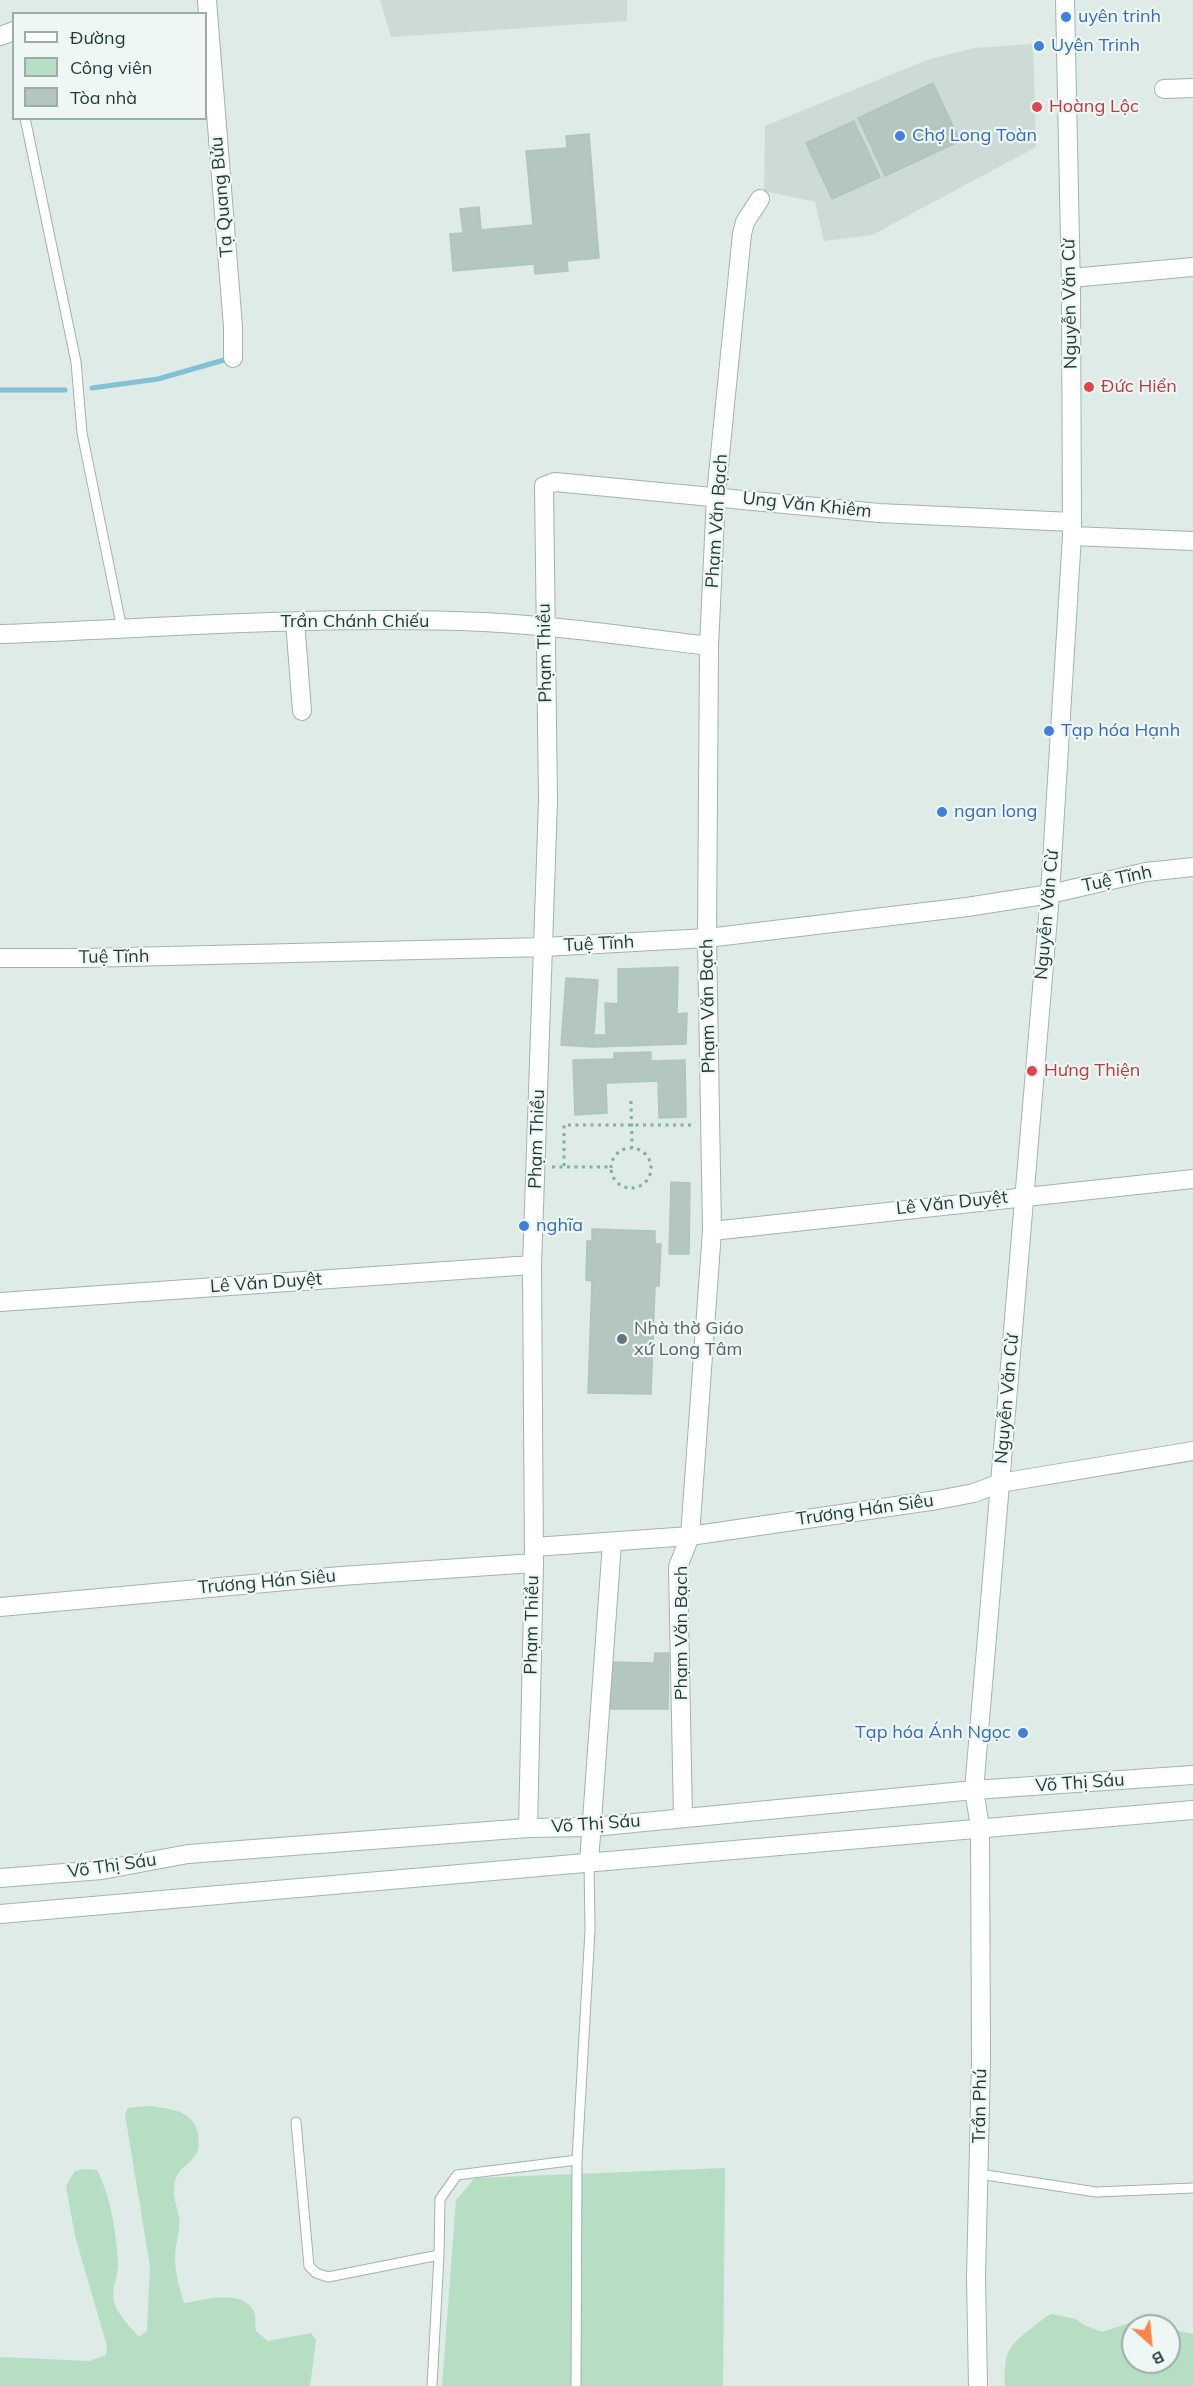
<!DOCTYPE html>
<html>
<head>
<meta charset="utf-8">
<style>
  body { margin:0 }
  #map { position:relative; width:1193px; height:2386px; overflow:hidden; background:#deebe6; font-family:Mulish,sans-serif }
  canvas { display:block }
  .legend { position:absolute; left:12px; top:12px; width:195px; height:108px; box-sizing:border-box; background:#eff7f4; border:2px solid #9caca8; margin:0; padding:8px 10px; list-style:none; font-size:18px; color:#1f3b36 }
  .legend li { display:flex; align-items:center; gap:12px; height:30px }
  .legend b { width:30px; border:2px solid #9caca8 }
  .north { position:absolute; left:1121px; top:2314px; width:60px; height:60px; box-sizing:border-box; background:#eff7f4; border:2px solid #9caca8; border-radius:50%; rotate:153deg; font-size:16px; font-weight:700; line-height:24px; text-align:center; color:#1f3b36 }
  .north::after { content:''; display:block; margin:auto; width:21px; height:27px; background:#fa844d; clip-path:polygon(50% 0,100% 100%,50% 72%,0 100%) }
</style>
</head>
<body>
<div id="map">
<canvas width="1193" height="2386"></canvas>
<ul class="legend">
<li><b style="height:8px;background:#fff"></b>Đường</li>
<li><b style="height:16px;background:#b5dec3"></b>Công viên</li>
<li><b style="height:16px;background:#b3c6bf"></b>Tòa nhà</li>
</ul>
<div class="north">B</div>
</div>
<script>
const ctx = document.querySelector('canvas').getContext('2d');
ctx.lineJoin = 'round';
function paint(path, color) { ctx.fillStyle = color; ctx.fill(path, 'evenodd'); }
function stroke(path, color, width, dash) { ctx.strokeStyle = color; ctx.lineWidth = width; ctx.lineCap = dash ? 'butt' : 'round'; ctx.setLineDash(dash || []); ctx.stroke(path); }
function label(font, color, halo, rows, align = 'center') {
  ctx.font = font + ' Mulish,sans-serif'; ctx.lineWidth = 4.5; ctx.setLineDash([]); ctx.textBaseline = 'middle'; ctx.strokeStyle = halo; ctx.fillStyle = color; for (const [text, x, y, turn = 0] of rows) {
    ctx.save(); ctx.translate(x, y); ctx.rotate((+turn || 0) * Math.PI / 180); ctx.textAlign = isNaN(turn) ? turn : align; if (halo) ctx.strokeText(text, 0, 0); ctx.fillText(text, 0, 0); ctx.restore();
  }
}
paint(new Path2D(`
  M380 0H627V21L391 37Z
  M1033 44 1036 147 872 235 824 241 815 202 764 191 765 126 927 60 975 48Z`), '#ccdbd5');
paint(new Path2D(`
  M149 2106C170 2109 195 2110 198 2135 199 2144 200 2150 194 2157 185 2169 177 2167 174 2186 173 2198 177 2206 179 2217 181 2231 175 2244 175 2258 175 2273 180 2289 184 2303 203 2301 242 2287 254 2312 256 2317 255 2326 256 2331L268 2341 311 2333 316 2340 310 2386H0V2357L89 2361 106 2355 107 2346 75 2236 66 2186 75 2171 84 2169 97 2170C111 2197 116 2232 118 2262 119 2281 107 2291 118 2311 123 2320 132 2329 139 2337L147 2331 150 2266 125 2114 128 2108Z
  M725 2168 723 2386H442L456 2200 475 2178Z
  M1052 2314 1076 2319 1084 2325 1102 2332 1129 2323 1144 2326H1133V2362H1169V2329L1193 2334V2386H1005C1004 2352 1007 2347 1033 2327 1040 2322 1044 2317 1052 2314Z`), '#b5dec3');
stroke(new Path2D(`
  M92 388 158 379 231 358
  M0 390H65`), '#82c1d4', 5);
const building = new Path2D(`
  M933 83 960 141 885 176 858 118Z
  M854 121 880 177 832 199 806 143Z
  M589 134 599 258 567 261 568 271 535 274 534 264 453 271 450 234 463 233 460 209 479 207 481 230 533 225 526 151 567 148 566 136Z
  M678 967 677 1014 687 1013 686 1044 593 1047 594 1035H606L605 1003 618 1004V969Z
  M566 978 598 980 593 1047 561 1045Z
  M651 1052V1061L685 1060 686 1117 659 1118 658 1081 606 1083 607 1113 575 1115 573 1060 614 1059V1053Z
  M671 1182 690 1183 689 1254H669Z
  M592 1229 655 1231V1244H661L659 1286H655L651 1394 588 1393 592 1281 586 1280 587 1241H592Z
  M655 1653H669L668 1709H610L611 1662 654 1663Z`);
paint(building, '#b3c6bf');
stroke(building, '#b0c5be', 1.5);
const service = new Path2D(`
  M25 118 76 362 82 433 122 629
  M296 2122 309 2266 316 2273 328 2277 439 2255
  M979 2174 1096 2192 1193 2188
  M432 2386 439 2255 440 2199 457 2175 577 2160
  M576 2386 577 2160 590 1930 589 1862`);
const minor = new Path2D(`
  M207 0 233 327V358
  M0 36 14 31
  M1164 89 1193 88
  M1071 278 1193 267
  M1072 536 1193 541
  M295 621 302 711
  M0 634C161 628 323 615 484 622 560 626 635 637 709 646
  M0 958H84L544 947 707 938 967 907 1050 894 1146 872 1193 867
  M712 1231 1193 1179
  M0 1302 532 1265
  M534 1547 690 1536 937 1500 974 1493 1000 1483 1193 1451
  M0 1607 341 1576 534 1563
  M683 1817 678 1567 690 1536 712 1231 707 938 709 646 716 495 742 234 745 222 760 199
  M528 1828 534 1563 532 1265 548 801 544 486 555 482 879 513 1072 522
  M589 1862 612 1543`);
const secondary = new Path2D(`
  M0 1878 102 1870 188 1854 528 1828 593 1827 974 1790 1193 1775
  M0 1914 1193 1810
  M978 2386 976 2277 981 2060 980 1827 974 1790 1050 894 1072 536 1071 289 1065 0`);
stroke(service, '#a1b3ae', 11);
stroke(minor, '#a1b3ae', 20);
stroke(secondary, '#9db7af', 20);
stroke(new Path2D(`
  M631 1101 632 1148
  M611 1168a20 20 0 1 1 40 0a20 20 0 1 1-40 0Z
  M564 1166V1125H693
  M552 1167H610`), '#7cb0a4', 3, [3, 4.5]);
stroke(service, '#fff', 9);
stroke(minor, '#fff', 18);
stroke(secondary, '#fff', 18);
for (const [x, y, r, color] of [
  [1066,17,6,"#3f7fe0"],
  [1039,46,6,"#3f7fe0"],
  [1037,107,6,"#e0444e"],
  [900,136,6,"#3f7fe0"],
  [1089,387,6,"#e0444e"],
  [1049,731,6,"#3f7fe0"],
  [942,812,6,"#3f7fe0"],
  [1032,1071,6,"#e0444e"],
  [524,1226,6,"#3f7fe0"],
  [622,1339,6,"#6b7280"],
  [1023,1733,6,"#3f7fe0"]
]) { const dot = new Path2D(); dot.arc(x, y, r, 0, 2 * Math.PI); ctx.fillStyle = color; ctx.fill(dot); stroke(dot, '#eff7f4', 2); }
label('18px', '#366cbe', '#eff7f4', [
  ["uyên trinh",1078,17],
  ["Uyên Trinh",1051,46],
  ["Chợ Long Toàn",912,136],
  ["Tạp hóa Hạnh",1061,731],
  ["ngan long",954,812],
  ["nghĩa",536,1226],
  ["Tạp hóa Ánh Ngọc",1011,1733,"right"]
], 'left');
label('18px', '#be3a42', '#eff7f4', [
  ["Hoàng Lộc",1049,107],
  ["Đức Hiển",1101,387],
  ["Hưng Thiện",1044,1071]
], 'left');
label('18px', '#1f3b36', '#eff7f4', [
  ["Tạ Quang Bửu",222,197,-95],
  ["Nguyễn Văn Cừ",1070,304,-91],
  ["Ung Văn Khiêm",807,505,6],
  ["Phạm Văn Bạch",717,521,-86],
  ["Trần Chánh Chiếu",355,622],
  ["Phạm Thiều",545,653,-91],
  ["Tuệ Tĩnh",1117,879,-12],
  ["Nguyễn Văn Cừ",1047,915,-85],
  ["Tuệ Tĩnh",599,944,-3],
  ["Tuệ Tĩnh",114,957,-1],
  ["Phạm Văn Bạch",708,1006,-91],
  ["Phạm Thiều",537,1139,-88],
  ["Lê Văn Duyệt",952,1203,-6],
  ["Lê Văn Duyệt",266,1283,-4],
  ["Nguyễn Văn Cừ",1007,1399,-85],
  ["Trương Hán Siêu",865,1510,-8],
  ["Trương Hán Siêu",267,1582,-5],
  ["Phạm Thiều",532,1625,-89],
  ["Phạm Văn Bạch",682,1633,-90],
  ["Võ Thị Sáu",1080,1783,-4],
  ["Võ Thị Sáu",596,1824,-4],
  ["Võ Thị Sáu",112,1866,-8],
  ["Trần Phú",980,2106,-89]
]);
label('18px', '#5b616d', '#eff7f4', [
  ["Nhà thờ Giáo",634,1329],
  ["xứ Long Tâm",634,1350]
], 'left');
</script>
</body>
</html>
